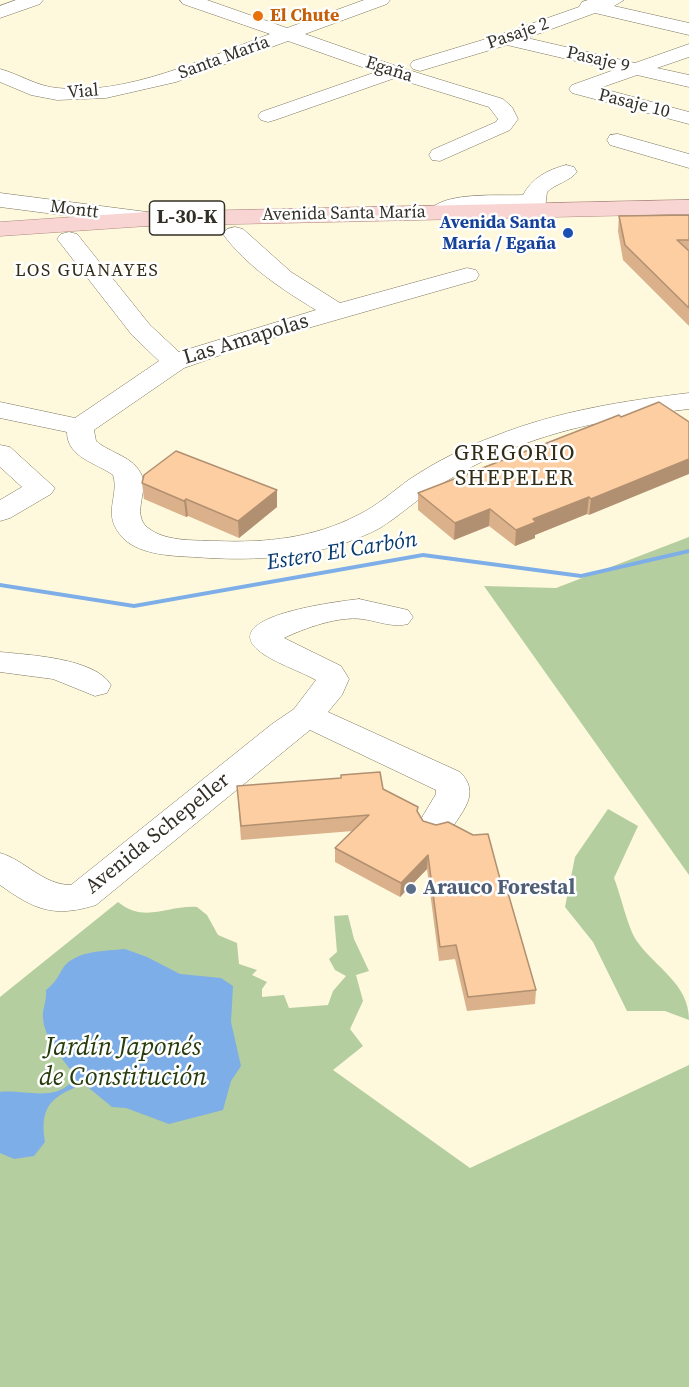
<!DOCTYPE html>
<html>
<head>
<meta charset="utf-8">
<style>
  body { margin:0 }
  canvas { display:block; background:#fef8dd }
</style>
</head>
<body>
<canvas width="689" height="1387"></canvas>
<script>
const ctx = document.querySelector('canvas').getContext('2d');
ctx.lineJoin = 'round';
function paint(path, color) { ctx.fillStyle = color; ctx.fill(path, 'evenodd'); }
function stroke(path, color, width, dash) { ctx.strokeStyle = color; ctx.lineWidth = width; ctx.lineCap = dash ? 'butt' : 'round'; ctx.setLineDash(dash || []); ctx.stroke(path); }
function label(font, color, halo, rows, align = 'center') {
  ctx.font = font + ' "Source Serif 4",serif'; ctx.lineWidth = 5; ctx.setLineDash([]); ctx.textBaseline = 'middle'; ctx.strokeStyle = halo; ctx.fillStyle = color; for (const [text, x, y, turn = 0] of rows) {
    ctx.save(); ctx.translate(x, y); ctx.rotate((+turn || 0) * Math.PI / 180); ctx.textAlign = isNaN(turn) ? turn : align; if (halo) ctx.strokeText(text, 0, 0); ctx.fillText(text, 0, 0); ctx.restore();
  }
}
paint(new Path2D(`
  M689 537V875L484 586 556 588Z
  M608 809 638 826 614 878C621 896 627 925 636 940 655 968 689 983 689 1020L665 1011H627L593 942 565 907 575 857Z
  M118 902C145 924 167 905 197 907L207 915 218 935 237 943 239 964 257 970 252 975 267 982 262 989V997L284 995 289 1008 328 1005 333 991 346 976 335 970 329 959 337 952 334 916 348 915 354 939 369 971 356 975 363 1001 350 1029 363 1046 333 1070 470 1168 689 1065V1387H0V997Z`), '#b4ce9f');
paint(new Path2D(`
  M125 949 147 957 180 974 221 978 233 986 231 1022 241 1066 231 1081 223 1110 169 1124 126 1108 112 1107 84 1084C52 1096 39 1106 45 1142L34 1156 14 1159 0 1153V1092C26 1089 59 1104 76 1076 64 1062 44 1038 43 1018 42 1009 47 1001 46 990 56 982 57 978 63 968 76 950 106 951 125 949Z`), '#7eaee8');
paint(new Path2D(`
  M689 549V553L581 578 423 557 134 608 0 587V583L134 604 423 553 581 574Z`), '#7eaee8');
const minor = new Path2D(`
  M16 0H43L40 4 0 18V6Z
  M180 0H207L287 28 364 0H390L387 4 305 34 402 68 503 99 512 107 518 119 510 130 440 161 432 160 429 155 432 150 496 122 498 119 489 107 395 78 275 120 268 122 261 120 258 116 261 112 376 72 288 41 176 82 106 98 57 100 31 95 0 82V69C19 74 36 86 57 88 126 96 205 58 270 34L183 4Z
  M588 0H624L614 6 689 23V35L595 13 527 38 635 63 689 44V57L657 68 689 75V87L637 75 600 88 689 112V124L572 93 569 89 572 85 614 70 507 45 420 71 413 69 410 65 413 61 499 35 579 7 582 2Z
  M618 134 689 154V168L610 145 607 140 610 135Z
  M566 165 574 167 577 172C570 181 555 184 547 192L545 209 542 214 534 216 526 214 523 209 462 211 439 219 431 217 428 212C442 191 499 196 523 195 532 178 547 170 566 165Z
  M0 193 147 212 155 214 158 219 155 224 147 226 0 207Z
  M235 227 243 229 291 272 340 303 467 268 476 270 479 275 476 280 252 344 184 368 94 430 96 441C111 454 134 456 142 476 149 492 129 517 151 530 169 542 197 540 217 541 266 543 314 538 358 515 377 506 393 491 410 479 437 461 465 447 495 436 558 411 623 401 689 393V409C630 416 572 425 516 447 487 458 458 473 432 490 414 502 398 517 380 528 323 558 257 562 194 557 173 556 141 555 124 539 100 515 120 497 113 475 97 463 67 458 67 432L0 418V402L75 418 159 361 132 335 61 244 57 239 61 234 69 232 77 234 150 325 179 352 316 310C283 290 246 266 223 234L227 229Z
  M0 445 10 447 55 488 51 494 10 518 0 521V500L22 487 0 467Z
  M359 599 408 610 413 617 408 624C392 628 378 621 362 619 338 616 305 628 284 638L341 666 349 679 342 695 328 712 460 772C482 794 461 812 449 833L436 837 423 833 418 824 436 794V790L310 730 96 905C54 918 35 910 0 885V853C25 860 43 885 71 885L272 724 294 709 316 680C300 671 272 662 258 650 218 615 343 601 359 599Z
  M0 652C29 655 95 658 111 685L107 693 95 696 53 679 0 672Z`);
const major = new Path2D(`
  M689 200V214L147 226 0 236V222L147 212Z`);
stroke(minor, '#7a755d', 1);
stroke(major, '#af8882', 1);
paint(minor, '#fff');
paint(major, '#f8d4d2');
paint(new Path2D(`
  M689 215V326L623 260 618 231 619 216Z
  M619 415 589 515 587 514 535 535V538L515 546 489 526 454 540 418 510V493Z
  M142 483 277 490V507L239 538 188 516 186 517 144 499Z
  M237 786 383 789 418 813 423 821 500 879 536 990 535 1004 467 1011 455 959 439 961 427 869 400 897 335 862V848L353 831 241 840Z`), '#dab18a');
paint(new Path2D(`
  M689 459V474L589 515 591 499Z
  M277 490V507L239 538 238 521Z
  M589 497 587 514 535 535V538L515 546 516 530 533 519Z
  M186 499 188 516 186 517 184 501Z
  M490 509 489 526 454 540 455 523Z
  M428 855 427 869 400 897 401 883Z`), '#b19071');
const building = new Path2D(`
  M689 215V240H677L689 251V308L625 245 619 216Z
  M659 402 689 422V459L591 499 589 497 533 519 536 522 516 530 490 509 455 523 418 493 619 415 621 417Z
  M176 451 277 490 238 521 186 499 184 501 142 483 144 475Z
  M380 772 383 789 418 807 417 811 423 821 436 825 448 822 473 835 488 834 500 879H504L536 990 468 997 456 945 440 947 428 855 401 883 335 848 369 815 241 826 237 786 341 778V775Z`);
paint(building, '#fdcea1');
stroke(building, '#b19071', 1.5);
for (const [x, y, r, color] of [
  [258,16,6,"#e8710a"],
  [568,233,6,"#1a4fb4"],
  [411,889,6,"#5c6f8a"]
]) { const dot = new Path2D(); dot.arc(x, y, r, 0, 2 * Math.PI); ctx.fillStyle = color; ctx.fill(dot); stroke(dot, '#fff', 2); }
label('bold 18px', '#c56008', '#fff', [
  ["El Chute",270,16]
], 'left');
label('18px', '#323026', '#fff', [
  ["Pasaje 2",518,34,-19],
  ["Santa María",224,58,-20],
  ["Pasaje 9",598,60,13],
  ["Egaña",389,70,18],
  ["Vial",83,92,-5],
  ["Pasaje 10",634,104,14],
  ["Montt",74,210,7],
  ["Avenida Santa María",344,214,-1]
]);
label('bold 18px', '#164399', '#fff', [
  ["Avenida Santa",556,223],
  ["María / Egaña",556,244]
], 'right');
ctx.letterSpacing = '1.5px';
label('18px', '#312c17', '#fff', [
  ["LOS GUANAYES",87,271]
]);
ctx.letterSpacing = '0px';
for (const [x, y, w] of [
  [187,218,75]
]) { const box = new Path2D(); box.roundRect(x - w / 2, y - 17, w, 34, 4.5); ctx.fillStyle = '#fff'; ctx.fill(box); stroke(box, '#323026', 1.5); }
label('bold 20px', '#323026', null, [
  ["L-30-K",187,218]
]);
label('21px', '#323026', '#fff', [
  ["Las Amapolas",246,340,-17],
  ["Avenida Schepeller",158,834,-39]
]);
label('bold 21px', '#4e5e75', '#fff', [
  ["Arauco Forestal",423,889]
], 'left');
ctx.letterSpacing = '1.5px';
label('22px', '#312c17', '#fff', [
  ["GREGORIO",515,454],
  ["SHEPELER",515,479]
]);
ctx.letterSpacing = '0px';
label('italic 22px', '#083b6f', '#fff', [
  ["Estero El Carbón",342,552,-9]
]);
label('italic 26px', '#263c0c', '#fff', [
  ["Jardín Japonés",123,1048],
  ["de Constitución",123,1078]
]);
</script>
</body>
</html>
